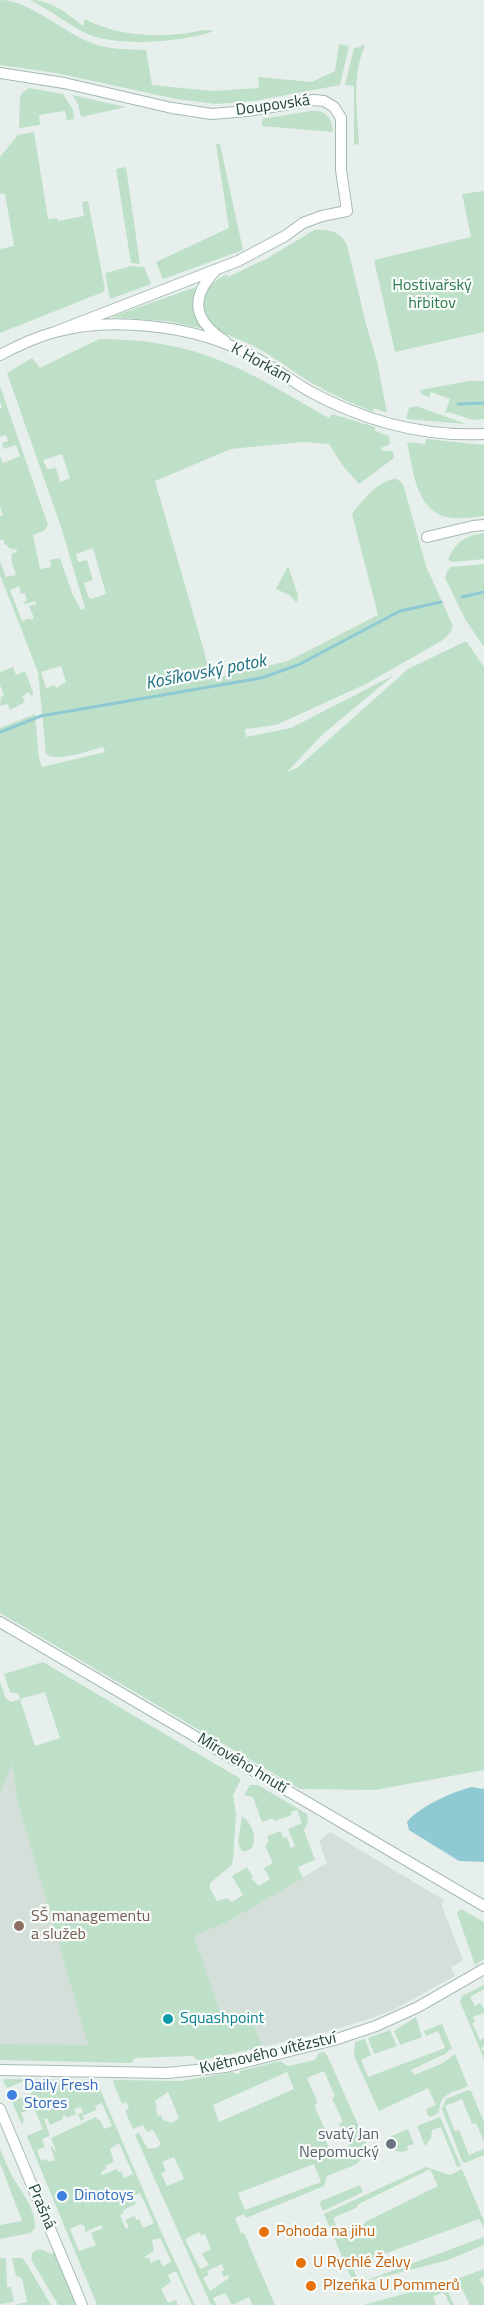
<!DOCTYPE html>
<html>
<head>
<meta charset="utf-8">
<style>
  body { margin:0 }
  canvas { display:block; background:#e6efeb }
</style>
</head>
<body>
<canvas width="484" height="2305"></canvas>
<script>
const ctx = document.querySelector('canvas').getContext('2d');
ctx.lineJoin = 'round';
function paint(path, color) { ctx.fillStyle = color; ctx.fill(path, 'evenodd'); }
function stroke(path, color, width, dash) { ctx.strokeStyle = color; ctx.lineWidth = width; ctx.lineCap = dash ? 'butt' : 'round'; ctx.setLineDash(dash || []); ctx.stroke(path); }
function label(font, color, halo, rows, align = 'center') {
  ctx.font = font + ' "Titillium Web",sans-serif'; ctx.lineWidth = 4.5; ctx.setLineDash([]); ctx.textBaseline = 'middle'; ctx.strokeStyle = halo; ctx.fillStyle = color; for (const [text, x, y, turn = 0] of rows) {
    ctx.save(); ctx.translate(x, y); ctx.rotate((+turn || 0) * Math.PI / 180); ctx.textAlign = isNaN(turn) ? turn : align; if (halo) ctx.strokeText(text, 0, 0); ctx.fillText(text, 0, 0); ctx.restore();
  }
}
paint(new Path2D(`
  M12 1762 17 1799 89 2046 0 2044V1794Z
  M330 1832 444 1900 442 1906 463 1960 451 1968 455 1976 395 2009 372 2018 333 2030 263 2047 248 2011 222 2019 193 1935 227 1922 327 1863 319 1841Z`), '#d4dfda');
paint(new Path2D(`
  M0 0C28 0 61 30 87 41 105 50 127 49 146 50L152 85 212 91 259 88 258 77 312 82 335 71 339 44 349 46 340 85 254 101 216 104 176 99 56 73 0 65Z
  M30 0C52 0 66 13 83 26L85 19C115 35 149 37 182 34 193 33 204 28 214 31 184 42 120 47 90 35 69 26 51 10 30 0Z
  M362 45 365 46C351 75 358 113 359 145L354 144V86L345 85 354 48 361 47Z
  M29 88 63 94 73 110 74 119 67 120 65 111 39 115 40 125 19 128 20 97 22 93Z
  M72 95 126 107 81 117 78 104Z
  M310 111C325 109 332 117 333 132L262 126V119Z
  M34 132 48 219 57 218 58 221 84 216 82 202 88 201 105 289 103 292 0 333V249L14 246 5 194H0V157L18 135Z
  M216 144H220L243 250 163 279 156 262 229 228Z
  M126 167 140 264 131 263 116 169Z
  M484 191V332L395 352 374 260 471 237 462 194Z
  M314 230C329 229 340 231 347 245L366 324 377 361 387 413 374 408 373 412C351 403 328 393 307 380 290 370 275 357 257 348 242 339 220 335 209 321 195 302 208 282 227 274L228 277 268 258Z
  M132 266 144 267 151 284 110 299 105 273Z
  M196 287C191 305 195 315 205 329L167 321 111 317Z
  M99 339C142 339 184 345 224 362 259 376 296 400 329 418L332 414 375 427V431L389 436 390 444 381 448 383 451H393L394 458 359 484 343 466 329 444 303 442 231 449 155 481 212 679 288 661 378 615 352 514C362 501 380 478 397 479L403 484 426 566 453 626 449 634 443 640 366 684 276 725 245 729 246 737 291 728 394 675 322 735 287 772 298 767 408 669 466 641 484 667V1770L375 1790 300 1789 0 1613V728L35 714 39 758 42 767 105 752 103 747C89 750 58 763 46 754L38 672 0 575V561L6 577 16 575 11 559 12 558 11 554 17 552 16 549 12 550 11 548H8L7 545H5L3 539 0 540V516L3 515 0 507V456L3 463 20 456 16 445 4 449 2 443 8 441 6 435 0 437V409L2 408 0 401V386L48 525 44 531 33 535 40 569 51 567 50 560 60 558 72 593 81 610 85 608 62 530 7 373 32 358 40 368ZM62 454 70 478 60 482 56 468 47 469 43 460ZM93 548 106 594 91 599 88 596 84 583 93 580 87 560 78 562 76 554ZM19 586 21 594 25 593 27 600 24 602 25 604 36 601V604L29 606 34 618 31 620 30 618 22 621 10 590ZM61 666 66 682 56 688 55 685 46 688 41 672Z
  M469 381H484V419L473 420 449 412 445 413 450 399 431 392 429 397 421 394 420 390Z
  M416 406 419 407 466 424 406 419 409 408Z
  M426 439 484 445V516C472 517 458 520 446 517 415 509 413 468 407 442L425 444Z
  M484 533V559L454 562 448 560C455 543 465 535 484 533Z
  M484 564V647L465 619 445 578 447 571 451 567Z
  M288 566 298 595 297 603 289 595 276 589Z
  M13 667 16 675 25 671 33 692 32 697 29 692 22 696 25 702 10 710 8 704 0 706 1 697 4 696 0 685V672Z
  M43 1662 241 1779 233 1795 236 1814 233 1860 231 1866 210 1883V1889L217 1901 227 1898 232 1902 243 1895 232 1876 247 1867 253 1877 251 1878 259 1886 270 1879 264 1868 273 1863 265 1846 269 1841 267 1836 281 1831 283 1838 287 1837 291 1848 295 1846 288 1829 302 1823 297 1810 291 1812 292 1815 274 1821 273 1818 262 1822 253 1797 244 1795 250 1785H258L307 1814 308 1823 304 1830 315 1860 298 1867 303 1878 227 1922 194 1936 222 2018 248 2011 263 2047 198 2061 193 2056 135 2058 131 2063 0 2060V2044L88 2045 17 1799 12 1764 0 1794V1682L6 1699 12 1702 20 1699 19 1694 10 1692 4 1674ZM45 1692 60 1738 35 1746 20 1699Z
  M242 1816C252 1824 257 1835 252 1848L245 1852 241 1850 238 1842Z
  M461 1909 484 1922V1959L475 1965 457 1913Z
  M484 1985V1989L470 1997 475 2006 480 2003 484 2008V2013L473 2017 475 2022 472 2023 480 2040 484 2038V2045L481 2049 484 2051V2059L460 2002 462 1996Z
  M416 2017 422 2037 400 2045 394 2031Z
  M442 2024 452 2048 445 2054 411 2070 414 2075 443 2063 455 2054 468 2086C451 2094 440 2092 439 2113L431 2117 428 2116 426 2109 436 2105 428 2088 379 2111 354 2056 355 2042 365 2039 371 2055 361 2060 368 2077 445 2048 438 2031 426 2036 424 2031Z
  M390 2030 397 2046 374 2054 368 2038Z
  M319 2053 324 2052 327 2055 369 2149 357 2164 327 2176 324 2186 246 2218 244 2214 235 2218 241 2233H244L275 2305H252L249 2297 232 2305 225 2293 213 2298 216 2305H211L135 2135 139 2133 148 2149 156 2148 161 2144 153 2130 147 2132 143 2125 133 2129 125 2111 129 2108 126 2102 122 2104 113 2082 114 2080 181 2081 233 2072 235 2074 240 2073V2071L280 2061 288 2066 315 2060ZM324 2071 335 2096 332 2098 343 2122 339 2124 350 2149 333 2157 322 2132 325 2130 314 2105 318 2103 307 2078ZM287 2072 294 2089 219 2122 213 2105ZM168 2092 179 2118 172 2123 163 2120 161 2115 158 2116 156 2110 157 2109 155 2101ZM174 2157 184 2179 167 2186 161 2173 166 2171 162 2162ZM314 2164 321 2182 245 2210 238 2193ZM199 2232 201 2235 205 2234 211 2249 202 2254 209 2265 200 2269 185 2239ZM222 2264 224 2270 221 2272 224 2277 228 2275 229 2278 210 2291 203 2278 209 2275 207 2271Z
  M5 2079 96 2080 159 2227 195 2305H192L176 2271 168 2275 171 2282 161 2289 168 2303 176 2300 178 2305H97L27 2136 43 2129 34 2108 21 2113 24 2119 22 2125 12 2102 32 2093 26 2080 7 2088 3 2081ZM102 2103 112 2126 104 2129 100 2120H98L96 2117 51 2138 56 2151H55L50 2145 55 2160 49 2162 47 2159 41 2161 37 2150 45 2147 42 2139 50 2136 44 2119 47 2118 50 2125 63 2119 62 2116 65 2115 67 2118 76 2114 74 2109 81 2107 83 2113 78 2114 81 2121 84 2119 82 2116 96 2110 95 2106ZM119 2143 133 2174 124 2178 121 2171 118 2172 117 2169 102 2175 101 2172 106 2169 105 2166 114 2162 110 2149ZM140 2193 154 2223 143 2228 139 2219 136 2220 135 2216 125 2220 129 2227 126 2229 120 2215 124 2213 123 2210 136 2204 133 2196ZM81 2224 85 2227V2232L101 2225 103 2228 91 2233 96 2245 79 2251 70 2229ZM160 2238 171 2261 163 2267 159 2259 151 2263 149 2258H143L154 2251 152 2240Z
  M468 2090 471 2091 484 2122V2142L476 2123 472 2124 462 2099 445 2106 455 2131 459 2130 469 2155 484 2149V2155L465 2163 462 2161 442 2109 446 2099Z
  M440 2117 461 2166 457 2167 441 2127 432 2130 431 2138 425 2146 417 2126Z
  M408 2129 414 2144 407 2146 408 2150C397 2155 389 2149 385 2139Z
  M0 2149C4 2157 7 2167 12 2176 21 2192 36 2208 35 2228L30 2233 0 2239V2225L22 2221 0 2163Z
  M426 2167 450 2175 462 2169 484 2221V2228L479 2219 352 2266 359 2283 484 2237V2245L448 2260 356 2284 353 2282 324 2214ZM430 2169 438 2186 365 2222V2224L340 2235 333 2218 358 2207 357 2205Z
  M360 2185 363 2192 323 2211 319 2202Z
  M41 2249 51 2254 54 2253 76 2305H58L31 2259 33 2252Z
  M0 2258H6L7 2287H11L14 2302 0 2304Z
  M12 2258H22L25 2261 51 2305H14L27 2302 22 2278 16 2276Z
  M484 2269V2277L479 2279 484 2287V2305H470L457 2279Z
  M444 2283 454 2305H450L445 2294 441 2293 433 2297 436 2305H363Z`), '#bfe0c8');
paint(new Path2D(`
  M472 1787 484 1789V1862L459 1861 409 1830 407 1822C420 1806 452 1792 472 1787Z`), '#8ec9d4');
stroke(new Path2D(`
  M458 404 484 403
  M462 597 484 592
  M0 732 41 716 261 678 298 665 400 611 441 602`), '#8ec9d4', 3);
const secondary = new Path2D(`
  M0 73 64 83 172 108 212 114 247 111 314 100 324 101 334 107 341 118V170L347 211 322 216 303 223 285 236 238 261 55 332
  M215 271C189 299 194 321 225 341
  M0 355C17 346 36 337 55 332 109 317 187 325 238 349 263 360 286 377 309 391 364 421 421 437 484 434
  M427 537 473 526 484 525
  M0 1622 484 1906
  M0 2070 167 2073 226 2067 334 2040 376 2026 418 2007 484 1969
  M0 2109 82 2305`);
stroke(secondary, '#a4bbb3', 12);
stroke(secondary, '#fff', 10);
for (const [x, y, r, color] of [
  [19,1926,6,"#8d6e63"],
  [168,2019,6,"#0f9aa8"],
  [12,2095,6,"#3f7fe0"],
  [391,2144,6,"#6b7280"],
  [62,2196,6,"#3f7fe0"],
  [264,2232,6,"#e8710a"],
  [301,2263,6,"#e8710a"],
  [311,2286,6,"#e8710a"]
]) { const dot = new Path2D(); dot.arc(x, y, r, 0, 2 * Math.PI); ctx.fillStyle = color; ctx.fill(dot); stroke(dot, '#f7fbf9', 2); }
label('16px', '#24423a', '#f7fbf9', [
  ["Doupovská",273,106,-8],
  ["K Horkám",261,364,29],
  ["Mírového hnutí",242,1764,31],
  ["Květnového vítězství",268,2054,-13],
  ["Prašná",41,2207,67]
]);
label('16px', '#2d7a4b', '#f7fbf9', [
  ["Hostivařský",432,286],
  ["hřbitov",432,304]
]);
label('16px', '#785e54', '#f7fbf9', [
  ["SŠ managementu",31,1917],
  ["a služeb",31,1935]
], 'left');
label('16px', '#0d838f', '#f7fbf9', [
  ["Squashpoint",180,2019]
], 'left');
label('16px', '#366cbe', '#f7fbf9', [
  ["Daily Fresh",24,2086],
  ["Stores",24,2104],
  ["Dinotoys",74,2196]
], 'left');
label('16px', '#5b616d', '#f7fbf9', [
  ["svatý Jan",379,2135],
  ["Nepomucký",379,2153]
], 'right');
label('16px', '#c56008', '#f7fbf9', [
  ["Pohoda na jihu",276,2232],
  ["U Rychlé Želvy",313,2263],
  ["Plzeňka U Pommerů",323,2286]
], 'left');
label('italic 18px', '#1c6f80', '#f7fbf9', [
  ["Košíkovský potok",206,673,-11]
]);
</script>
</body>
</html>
